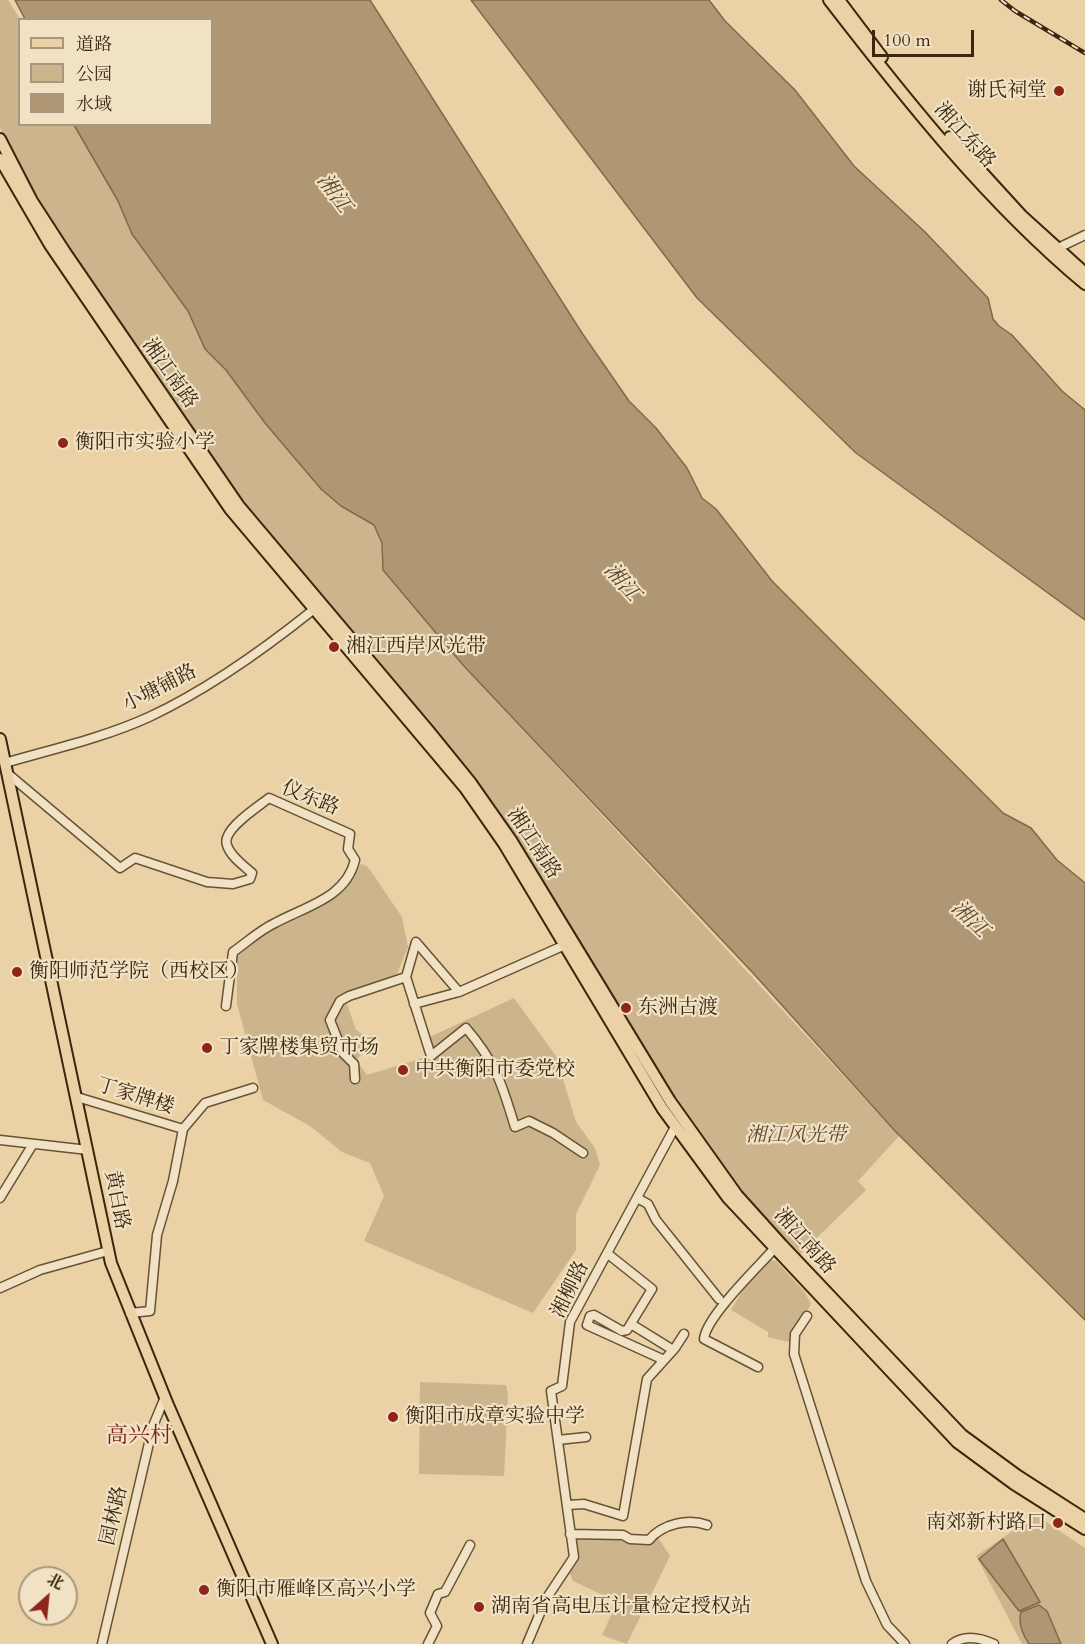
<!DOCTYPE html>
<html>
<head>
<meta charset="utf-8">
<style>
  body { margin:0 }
  #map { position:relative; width:1085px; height:1644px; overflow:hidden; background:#ead1a6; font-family:Cardo,"Noto Serif SC",serif }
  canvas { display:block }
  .legend { position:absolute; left:18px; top:18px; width:195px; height:108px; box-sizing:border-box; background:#f1e1c5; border:2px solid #a8977c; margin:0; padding:8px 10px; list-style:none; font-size:18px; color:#3b270e }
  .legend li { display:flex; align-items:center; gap:12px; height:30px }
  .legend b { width:30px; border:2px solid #a8977c }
  .north { position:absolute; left:18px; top:1566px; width:60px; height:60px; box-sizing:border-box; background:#f1e1c5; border:2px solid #a8977c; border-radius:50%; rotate:27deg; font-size:16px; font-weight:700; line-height:24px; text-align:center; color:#3b270e }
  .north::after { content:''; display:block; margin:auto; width:21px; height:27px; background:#8f2418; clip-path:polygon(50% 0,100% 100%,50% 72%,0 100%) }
  .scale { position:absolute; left:872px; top:30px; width:102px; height:27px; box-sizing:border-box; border:3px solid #3b270e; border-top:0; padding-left:8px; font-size:18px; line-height:21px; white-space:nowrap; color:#3b270e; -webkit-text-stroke:4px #f1e1c5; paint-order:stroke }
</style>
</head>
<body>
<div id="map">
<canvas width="1085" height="1644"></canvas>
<ul class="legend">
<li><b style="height:8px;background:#ead1a6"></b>道路</li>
<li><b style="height:16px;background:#ccb48c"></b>公园</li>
<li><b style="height:16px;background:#ae9772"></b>水域</li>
</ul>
<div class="north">北</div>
<div class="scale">100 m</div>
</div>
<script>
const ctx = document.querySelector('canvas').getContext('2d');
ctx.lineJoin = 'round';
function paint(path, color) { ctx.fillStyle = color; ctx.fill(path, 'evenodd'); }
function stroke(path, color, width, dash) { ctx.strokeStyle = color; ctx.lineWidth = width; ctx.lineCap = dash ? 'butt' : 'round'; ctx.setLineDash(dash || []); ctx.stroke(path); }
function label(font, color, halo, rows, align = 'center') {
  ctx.font = font + ' Cardo,"Noto Serif SC",serif'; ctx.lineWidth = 4.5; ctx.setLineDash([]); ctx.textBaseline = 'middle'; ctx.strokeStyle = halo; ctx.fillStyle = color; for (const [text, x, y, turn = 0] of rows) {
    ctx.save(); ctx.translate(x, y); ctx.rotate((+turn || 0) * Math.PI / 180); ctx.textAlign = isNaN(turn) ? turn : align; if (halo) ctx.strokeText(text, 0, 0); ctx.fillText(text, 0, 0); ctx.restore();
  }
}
paint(new Path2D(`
  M0 0H8L20 19V124L74 125 118 201 132 234 188 311 205 349 226 370 265 423 341 506 374 525 382 542 383 570 463 665 899 1136 858 1181 866 1190 798 1256 711 1154 531 863 244 505 92 285 20 169 0 128Z
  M361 864 368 867 402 917 408 947 397 974 344 995 356 1030 374 1042 356 1060 367 1075 429 1056 423 1040 514 998 556 1056 576 1122 595 1148 600 1165 576 1214V1250L533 1313 364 1241 384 1196 370 1163 342 1152 310 1126 263 1100 237 1004V952C250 943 262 932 276 925 311 905 340 903 361 864Z
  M770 1260 776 1261 804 1291 811 1304 789 1342 768 1337V1332L731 1310 749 1280Z
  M420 1382 506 1385 508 1395 504 1476 419 1474Z
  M1036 1515 1085 1548V1644H1022L976 1556Z
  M657 1536 670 1556 627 1644 602 1635 617 1602 573 1581 569 1572 578 1559 574 1538Z`), '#ccb48c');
const water = new Path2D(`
  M15 0H370L582 333 629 401 656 428 687 468 702 498 716 509 772 581 1003 813 1031 828 1057 860 1085 883V1320L895 1131 753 973 463 665 383 570 382 543 374 525 341 506 321 489 265 423 226 370 205 349 188 311 132 234 118 201 74 125 212 124V20L25 19Z
  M471 0H709L725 21 795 90 854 166 925 232 988 298 993 319 999 326 1012 335 1062 391 1085 410V620L856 453 697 298Z
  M1003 1539 1040 1602 1019 1611 979 1559Z
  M1039 1605 1047 1611 1061 1644H1029C1023 1635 1018 1623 1021 1612Z`);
paint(water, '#ae9772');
stroke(water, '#806a4a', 1.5);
const minor = new Path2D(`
  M1056 249 1085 235
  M5 763C53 749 103 738 149 717 207 690 263 650 313 610
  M7 773 120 868 135 858 207 882 233 884 250 879 252 873C244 866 230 856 227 845 221 830 258 807 269 798L350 834 348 849 355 860C346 898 306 906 275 923 260 930 247 942 233 952L226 1006
  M406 977 416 942 459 992
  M414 1004 459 992 565 945
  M355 1079 354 1064 343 1053 330 1020 340 1001 349 996 406 977 431 1056 466 1028C496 1063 502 1084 515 1127L529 1121 553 1133 583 1153
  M77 1097 183 1129
  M0 1140 88 1150
  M0 1198 33 1144
  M637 1198 648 1204 656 1220 719 1299
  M608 1254 652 1289 627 1330 622 1331 594 1315 590 1316 587 1325 664 1360
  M0 1288 40 1270 108 1251
  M130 1313 150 1311 157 1235 173 1181 183 1129 205 1103 253 1088
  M807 1316 795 1334 794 1354 866 1581 887 1625 905 1644
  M631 1324 673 1350
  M758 1367 704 1339C706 1317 757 1268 773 1250
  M558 1440 586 1437
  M568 1505 584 1504 623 1516 647 1379 675 1348 684 1334
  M570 1534 623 1535 630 1539 649 1540C662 1524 688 1518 707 1525
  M102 1644 153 1426 165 1397
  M428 1644 437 1626 430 1613 438 1594 445 1592 470 1545
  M527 1644 546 1599 574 1557 551 1391 562 1386 570 1322 675 1127
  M952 1644C965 1634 981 1638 994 1644`);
const major = new Path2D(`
  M829 0C907 101 987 202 1085 284
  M839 0 882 57
  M950 137 1022 216 1085 273
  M0 139 32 201 65 252 239 506 428 730 471 783 511 840 670 1101 737 1195 782 1245 962 1435 1018 1476 1085 1519
  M0 159 50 245 230 509 465 788 504 844 662 1108 728 1198 957 1442 1014 1484 1085 1529
  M0 739 111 1263 168 1405 272 1644`);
stroke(minor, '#675234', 11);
stroke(major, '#3b270e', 14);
stroke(minor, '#f1e1c5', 8);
stroke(major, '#ead1a6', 10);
const rail = new Path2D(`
  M1001 0 1015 11 1085 53`);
stroke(rail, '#3b270e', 4.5);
stroke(rail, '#f1e1c5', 2, [7]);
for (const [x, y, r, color] of [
  [1059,91,6,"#8f2418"],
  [63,443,6,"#8f2418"],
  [334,647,6,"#8f2418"],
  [17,972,6,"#8f2418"],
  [626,1008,6,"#8f2418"],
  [207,1048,6,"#8f2418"],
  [403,1070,6,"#8f2418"],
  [393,1417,6,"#8f2418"],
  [1058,1523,6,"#8f2418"],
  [204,1590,6,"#8f2418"],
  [479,1607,6,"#8f2418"]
]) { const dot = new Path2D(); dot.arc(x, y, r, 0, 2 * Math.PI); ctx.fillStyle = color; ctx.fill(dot); stroke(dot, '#f1e1c5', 2); }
label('20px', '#3b270e', '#f1e1c5', [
  ["谢氏祠堂",1047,91,"right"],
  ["衡阳市实验小学",75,443],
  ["湘江西岸风光带",346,647],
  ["衡阳师范学院（西校区）",29,972],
  ["东洲古渡",638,1008],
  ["丁家牌楼集贸市场",219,1048],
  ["中共衡阳市委党校",415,1070],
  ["衡阳市成章实验中学",405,1417],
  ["南郊新村路口",1046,1523,"right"],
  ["衡阳市雁峰区高兴小学",216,1590],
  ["湖南省高电压计量检定授权站",491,1607]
], 'left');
label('20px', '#3b270e', '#f1e1c5', [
  ["湘江东路",964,136,48],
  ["湘江南路",169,374,55],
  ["小塘铺路",160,689,-27],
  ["仪东路",310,799,22],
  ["湘江南路",533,844,57],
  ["丁家牌楼",135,1097,17],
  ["黄白路",116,1200,79],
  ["湘江南路",804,1242,48],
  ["湘柳路",571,1290,-64],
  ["园林路",115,1516,-77]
]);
label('italic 20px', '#5f4a2e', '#f1e1c5', [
  ["湘江风光带",796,1136]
]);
label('italic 21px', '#5e492c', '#f1e1c5', [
  ["湘江",333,194,54],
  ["湘江",621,583,49],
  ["湘江",969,920,44]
]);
label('22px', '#7a1f14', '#f1e1c5', [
  ["高兴村",139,1437]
]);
</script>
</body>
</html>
